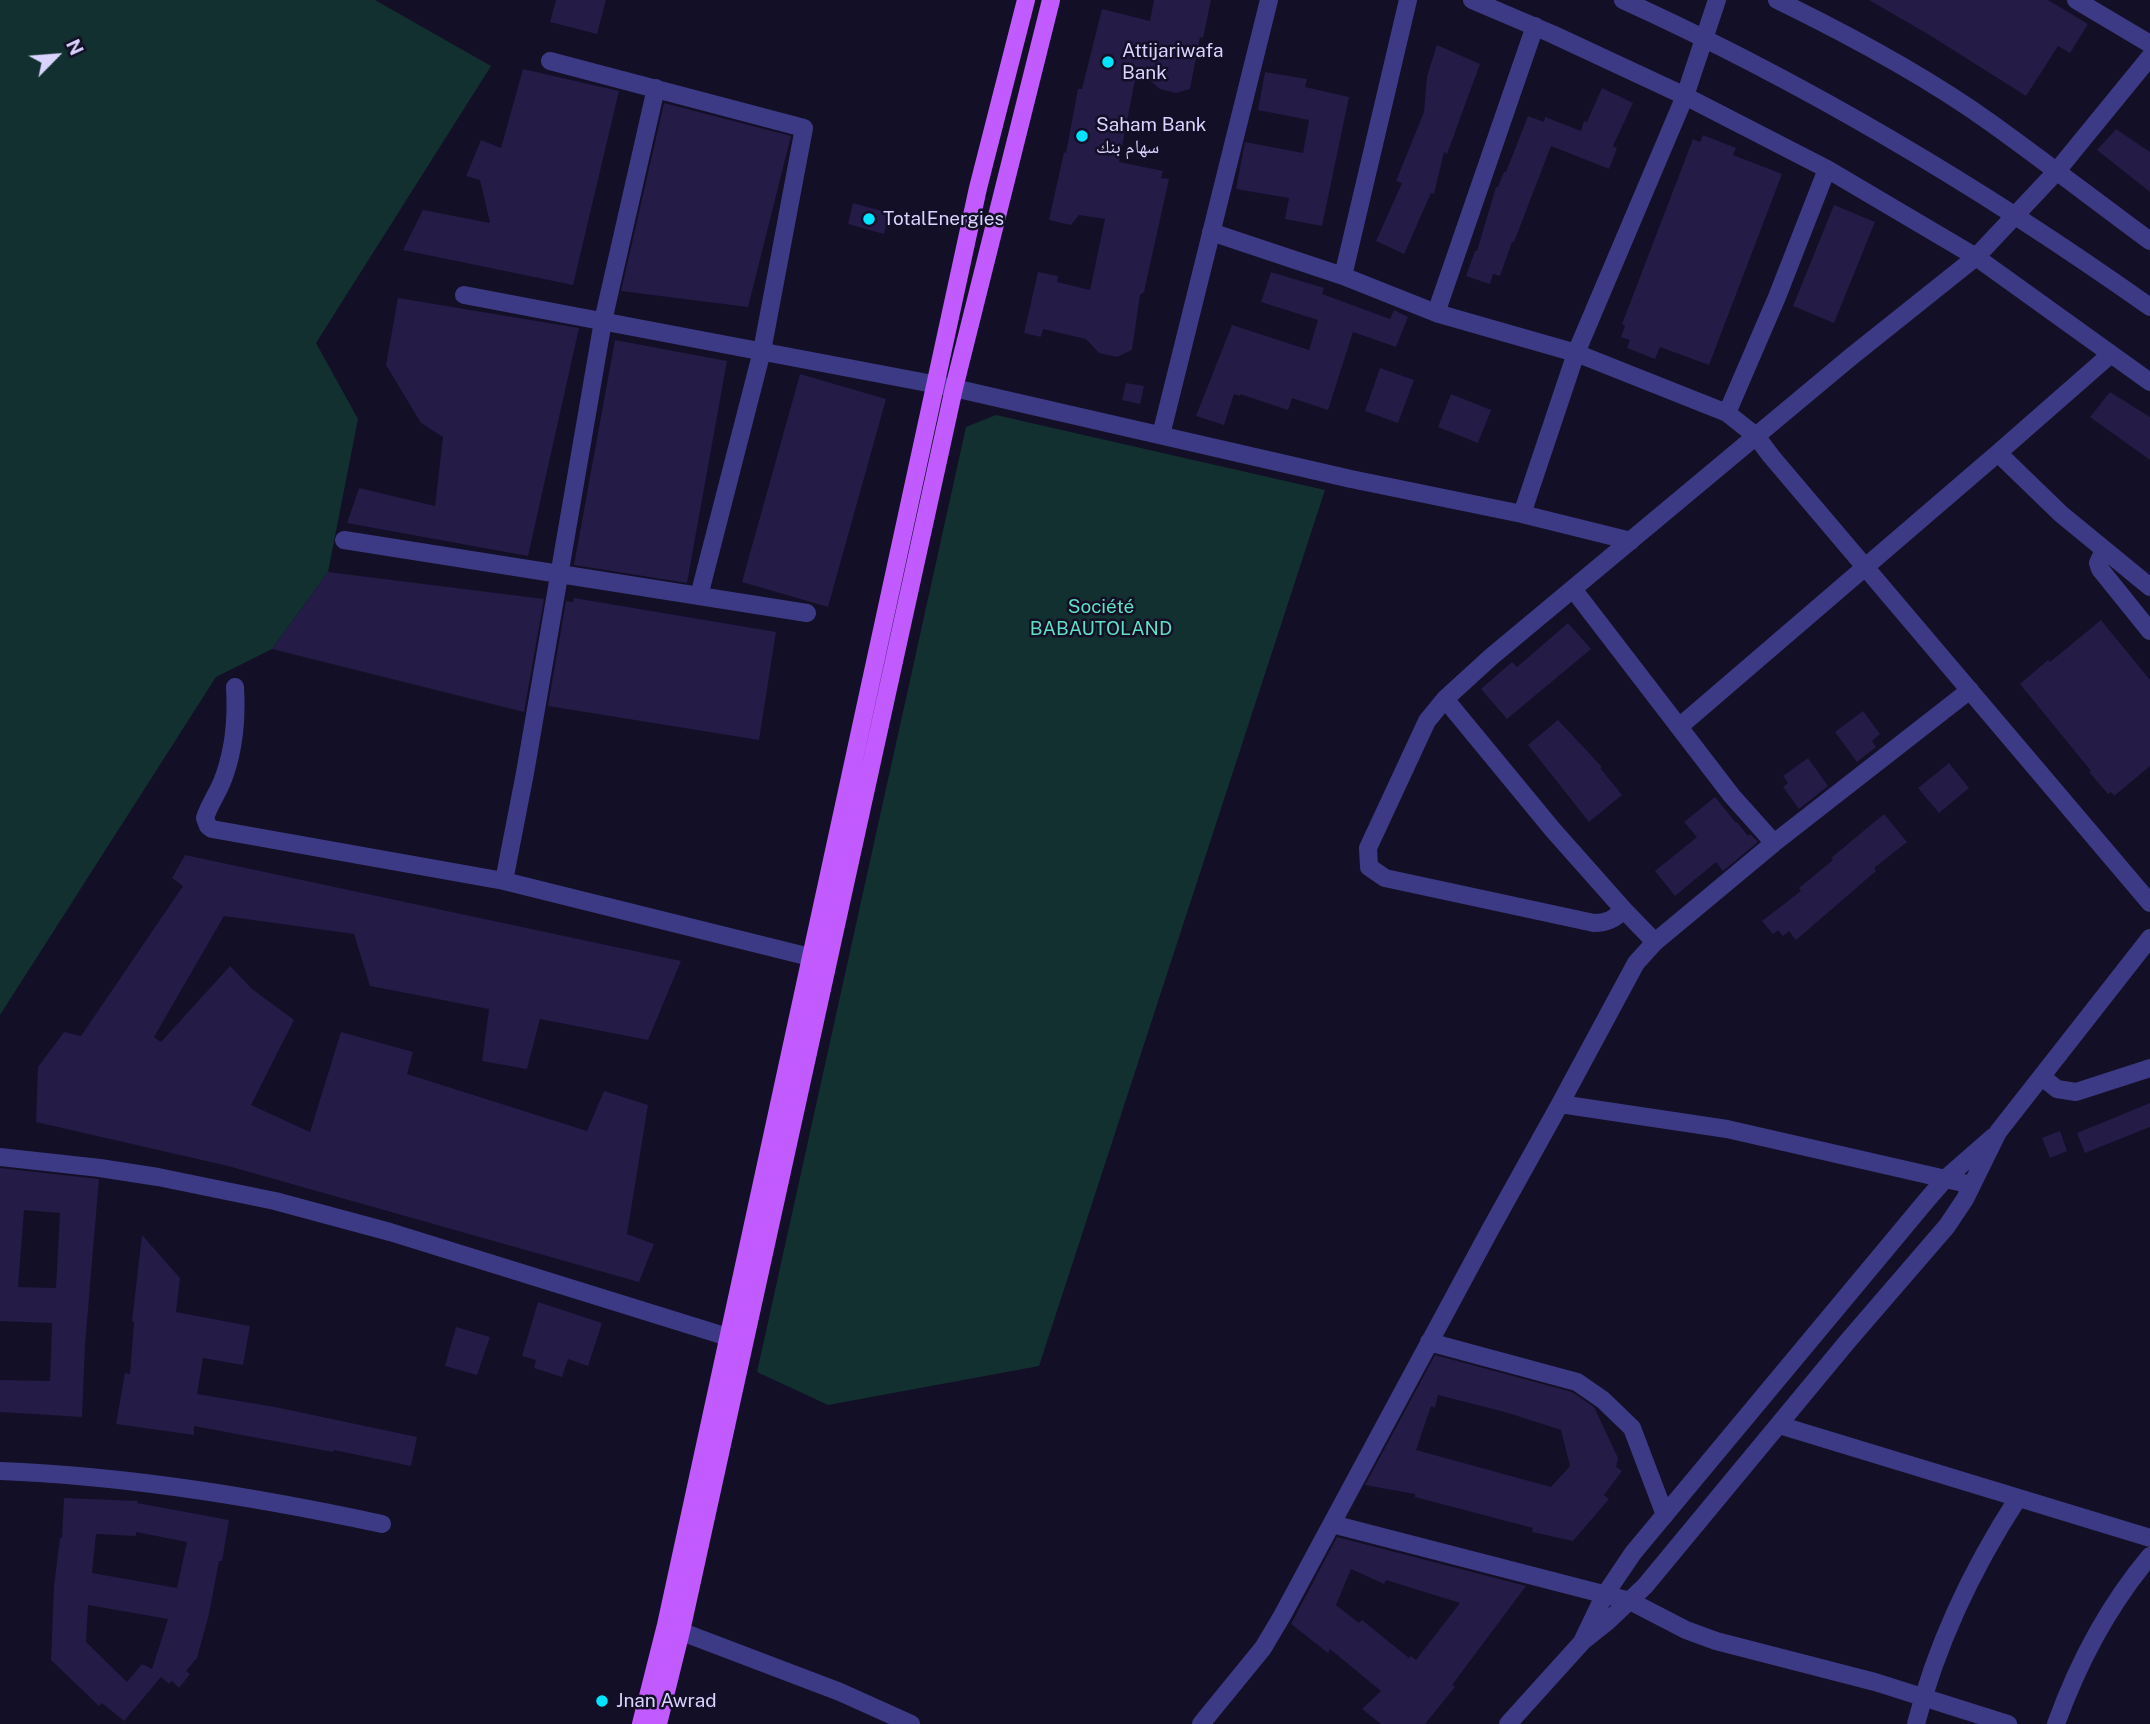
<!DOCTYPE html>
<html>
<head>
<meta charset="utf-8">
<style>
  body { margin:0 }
  #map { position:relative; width:2150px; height:1724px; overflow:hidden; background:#130f26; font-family:"Public Sans",sans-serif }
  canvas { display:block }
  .north { position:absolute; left:21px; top:21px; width:70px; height:70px; -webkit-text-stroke:5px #130f26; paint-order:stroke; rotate:65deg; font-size:19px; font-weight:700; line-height:28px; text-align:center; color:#d9d4ff }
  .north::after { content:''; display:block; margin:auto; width:24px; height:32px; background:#d9d4ff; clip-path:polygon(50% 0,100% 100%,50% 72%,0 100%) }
</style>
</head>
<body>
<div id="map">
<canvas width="2150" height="1724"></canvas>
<div class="north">N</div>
</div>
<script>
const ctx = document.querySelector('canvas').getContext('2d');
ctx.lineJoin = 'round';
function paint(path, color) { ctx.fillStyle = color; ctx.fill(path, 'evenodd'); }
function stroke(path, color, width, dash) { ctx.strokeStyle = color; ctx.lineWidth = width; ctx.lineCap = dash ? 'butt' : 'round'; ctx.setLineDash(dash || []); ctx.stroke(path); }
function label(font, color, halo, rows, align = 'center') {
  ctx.font = font + ' "Public Sans","Noto Naskh Arabic",sans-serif'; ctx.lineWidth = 5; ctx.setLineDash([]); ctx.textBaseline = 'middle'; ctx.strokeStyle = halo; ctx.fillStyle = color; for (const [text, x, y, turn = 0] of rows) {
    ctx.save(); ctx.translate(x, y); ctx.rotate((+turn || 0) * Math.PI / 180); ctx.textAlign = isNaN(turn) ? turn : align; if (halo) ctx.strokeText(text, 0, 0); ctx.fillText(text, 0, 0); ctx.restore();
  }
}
paint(new Path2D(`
  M0 0H375L491 66 316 343 358 419 328 572 272 649 216 677 0 1015Z
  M996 415 1325 490 1039 1366 828 1405 757 1372 966 427Z`), '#12302f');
paint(new Path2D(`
  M556 0H606L597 34 550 22Z
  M1154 0H1211L1203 38 1200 37 1190 89 1176 93 1160 89 1137 70 1119 162 1163 171 1161 178 1169 179 1144 292 1140 295 1132 350 1117 357 1099 353 1086 339 1043 329 1041 337 1024 333 1038 272 1058 276 1057 282 1090 290 1105 219 1079 215 1071 225 1049 220 1064 152 1066 153 1078 89H1082L1102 9 1150 21Z
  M1869 0H2048L2088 24 2070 53 2058 46 2026 96 1931 36Z
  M1437 45 1480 64 1447 154 1444 152 1434 194 1431 193 1404 254 1376 241 1402 183 1396 181 1424 112 1427 76Z
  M523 69 619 91 573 285 403 250 423 210 490 223 480 180 466 176 481 140 501 148Z
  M1265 72 1307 79 1305 87 1349 97 1322 226 1285 219 1289 198 1236 189 1245 142 1303 153 1309 120 1258 110Z
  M1602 88 1633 103 1613 146 1617 148 1609 169 1551 146 1514 242H1512L1500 276 1493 274 1490 284 1466 276 1475 251H1477L1496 187H1498L1504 172H1506L1528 116 1544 122 1545 117 1581 131 1584 121 1587 122Z
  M664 103 791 136 748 307 621 291Z
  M2116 129 2150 152V192L2097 150Z
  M1703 135 1736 148 1733 155 1782 174 1709 365 1660 347 1655 359 1627 348 1630 340 1621 337 1625 326 1622 324 1693 139 1700 142Z
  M853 203 889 213 884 234 848 224Z
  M1834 205 1875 222 1834 323 1793 306Z
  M1271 272 1324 288 1322 294 1390 319 1394 310 1408 317 1396 347 1353 332 1328 410 1292 398 1288 410 1240 394V396L1234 394 1224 425 1196 416 1232 325 1309 350 1318 320 1261 302Z
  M398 298 579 328 528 556 347 523 359 488 435 506 443 437 421 423 386 365Z
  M615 340 727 361 687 583 574 565Z
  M1380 368 1414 380 1398 423 1365 411Z
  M800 374 886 399 828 607 742 582Z
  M1126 383 1144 386 1140 404 1122 400Z
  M2110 392 2150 417V460L2090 417Z
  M1451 394 1491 410 1478 443 1438 427Z
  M328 572 544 599 524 712 272 649Z
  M574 598 776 632 759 740 548 706 566 601 573 602Z
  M2101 620 2150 680V766L2114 796 2111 792 2108 794 2089 772 2091 771 2020 684 2048 660 2050 662Z
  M1568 623 1591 649 1507 719 1481 689 1512 662 1517 667Z
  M1863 711 1880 734 1872 741 1876 747 1857 762 1835 732Z
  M1558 720 1602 767 1600 768 1622 795 1589 822 1528 745Z
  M1808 758 1828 786 1799 809 1783 787 1788 783 1783 776Z
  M1949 763 1969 788 1939 813 1918 788Z
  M1715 797 1736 823 1737 822 1748 836 1750 834 1758 842 1723 871 1716 862 1675 896 1655 871 1697 837 1684 822Z
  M1884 814 1907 842 1874 868 1876 871 1796 940 1789 931 1783 936 1778 930 1773 934 1762 921 1801 891 1799 888 1833 860 1831 858Z
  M185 855 681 961 648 1040 540 1019 527 1069 482 1061 489 1009 370 986 354 934 224 916 154 1037 161 1042 230 966 252 989 294 1020 251 1105 310 1132 341 1032 413 1052 407 1074 587 1131 604 1091 648 1105 627 1234 654 1244 639 1282 228 1166 36 1122 38 1067 64 1032 81 1036 183 886 172 878Z
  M2150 1103V1127L2085 1153 2077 1133Z
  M2060 1131 2067 1151 2050 1158 2042 1138Z
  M0 1168 99 1179 85 1345 82 1417 0 1412V1380L50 1381 52 1323 0 1321ZM24 1210 60 1213 56 1288 18 1287Z
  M142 1235 180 1278 176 1312 250 1326 243 1365 203 1358 197 1394 275 1407 417 1437 411 1466 334 1450 333 1452 194 1426V1435L116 1424 125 1373 130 1374 134 1322 132 1321Z
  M538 1302 602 1323 588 1366 568 1359 562 1377 534 1368 536 1360 522 1356Z
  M456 1327 490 1337 477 1375 445 1366Z
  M1435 1355 1572 1392 1594 1407 1618 1458 1616 1467 1622 1471 1604 1495 1609 1499 1573 1541 1532 1532 1533 1528 1415 1497V1494L1365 1485ZM1438 1395 1505 1412 1561 1430 1570 1466 1551 1487 1416 1450 1431 1406 1435 1408Z
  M64 1498 138 1501 137 1503 229 1520 222 1561H219L209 1614 197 1658 186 1671 190 1674 179 1688 172 1681 169 1684 161 1677 124 1721 102 1703 99 1706 51 1660 54 1586 60 1538H62ZM136 1532 187 1542 177 1588 92 1573 96 1534 136 1536ZM88 1605 168 1619 152 1669 142 1664 127 1682 86 1642Z
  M1337 1537 1526 1586 1452 1685 1455 1687 1425 1724H1381L1362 1709 1381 1691 1330 1649 1328 1653 1291 1624ZM1351 1569 1384 1584 1386 1580 1460 1603 1416 1660 1411 1656 1409 1658 1362 1620 1359 1623 1336 1605Z`), '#241b47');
stroke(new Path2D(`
  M1472 0 1552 34 1685 96 1827 169 1976 257 2150 382
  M1623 0C1810 85 1982 188 2150 307
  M1777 0C1851 36 1924 75 1991 123 2044 161 2097 202 2150 241
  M2076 0 2150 44
  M550 61 804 128 762 351 699 596
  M1211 232 1343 276 1436 313 1576 353 1727 413 1756 436 1771 456 2150 903
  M1343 276 1408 0
  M464 295 954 388 1351 479 1522 514 1631 541
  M1436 313 1535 26
  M1727 413 1777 297 1827 169
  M1161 435 1269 0
  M1998 453 2061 514 2150 587
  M1522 514 1576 353 1685 96 1717 0
  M344 540 807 613
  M2104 550 2098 563 2100 569 2150 631
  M1573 589 1732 796 1774 843
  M235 687C237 720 234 752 222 782 217 794 209 805 205 818L208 826 212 829 504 881 810 957
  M1445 699 1553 830 1624 910
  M1679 727 1998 453 2111 354
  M504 881 525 773 603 321 656 88
  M1655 942 1624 910C1614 919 1607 923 1594 923L1385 878 1369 867 1368 848 1427 721 1445 699 1491 657 1852 356 1976 257 2056 172 2150 57
  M2042 1077 2057 1089 2076 1092 2150 1068
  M1560 1104 1636 963 1655 942 1774 843 1970 690
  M0 1157 100 1168 158 1177 275 1201 390 1232 728 1337
  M1429 1342 1577 1382 1603 1400 1632 1428 1665 1515
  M1779 1425 2150 1538
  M0 1471C129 1476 256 1497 382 1524
  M1332 1524 1630 1601 1686 1630 1716 1641 1875 1682 2008 1724
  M669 1627 840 1692 911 1724
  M1583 1640 1604 1596 1633 1553 1926 1201 1945 1179 1993 1137
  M1201 1724 1263 1648 1282 1616 1490 1230 1560 1104 1727 1129 1972 1185
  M1508 1724 1583 1641 1607 1622 1645 1586 1847 1342 1947 1226 1965 1199 1998 1132 2150 938
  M1916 1724C1937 1642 1972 1569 2018 1498
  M2056 1724C2078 1663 2108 1606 2150 1556`), '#3d3a85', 18);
stroke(new Path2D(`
  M641 1724 666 1625 978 188 1026 0
  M658 1724 681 1631 954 388 1051 0`), '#c25bff', 18);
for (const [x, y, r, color] of [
  [1108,62,7,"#00e5ff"],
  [1082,136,7,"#00e5ff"],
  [869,219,7,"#00e5ff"],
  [602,1701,7,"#00e5ff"]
]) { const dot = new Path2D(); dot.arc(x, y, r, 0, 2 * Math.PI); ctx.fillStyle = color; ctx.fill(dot); stroke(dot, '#130f26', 2.5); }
label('19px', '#d9d4ff', '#130f26', [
  ["Attijariwafa",1122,51],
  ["Bank",1122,73],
  ["Saham Bank",1096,125],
  ["سهام بنك",1096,147],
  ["TotalEnergies",883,219],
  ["Jnan Awrad",616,1701]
], 'left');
label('19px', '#5fe0c0', '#130f26', [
  ["Société",1101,607],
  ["BABAUTOLAND",1101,629]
]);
</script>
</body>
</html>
